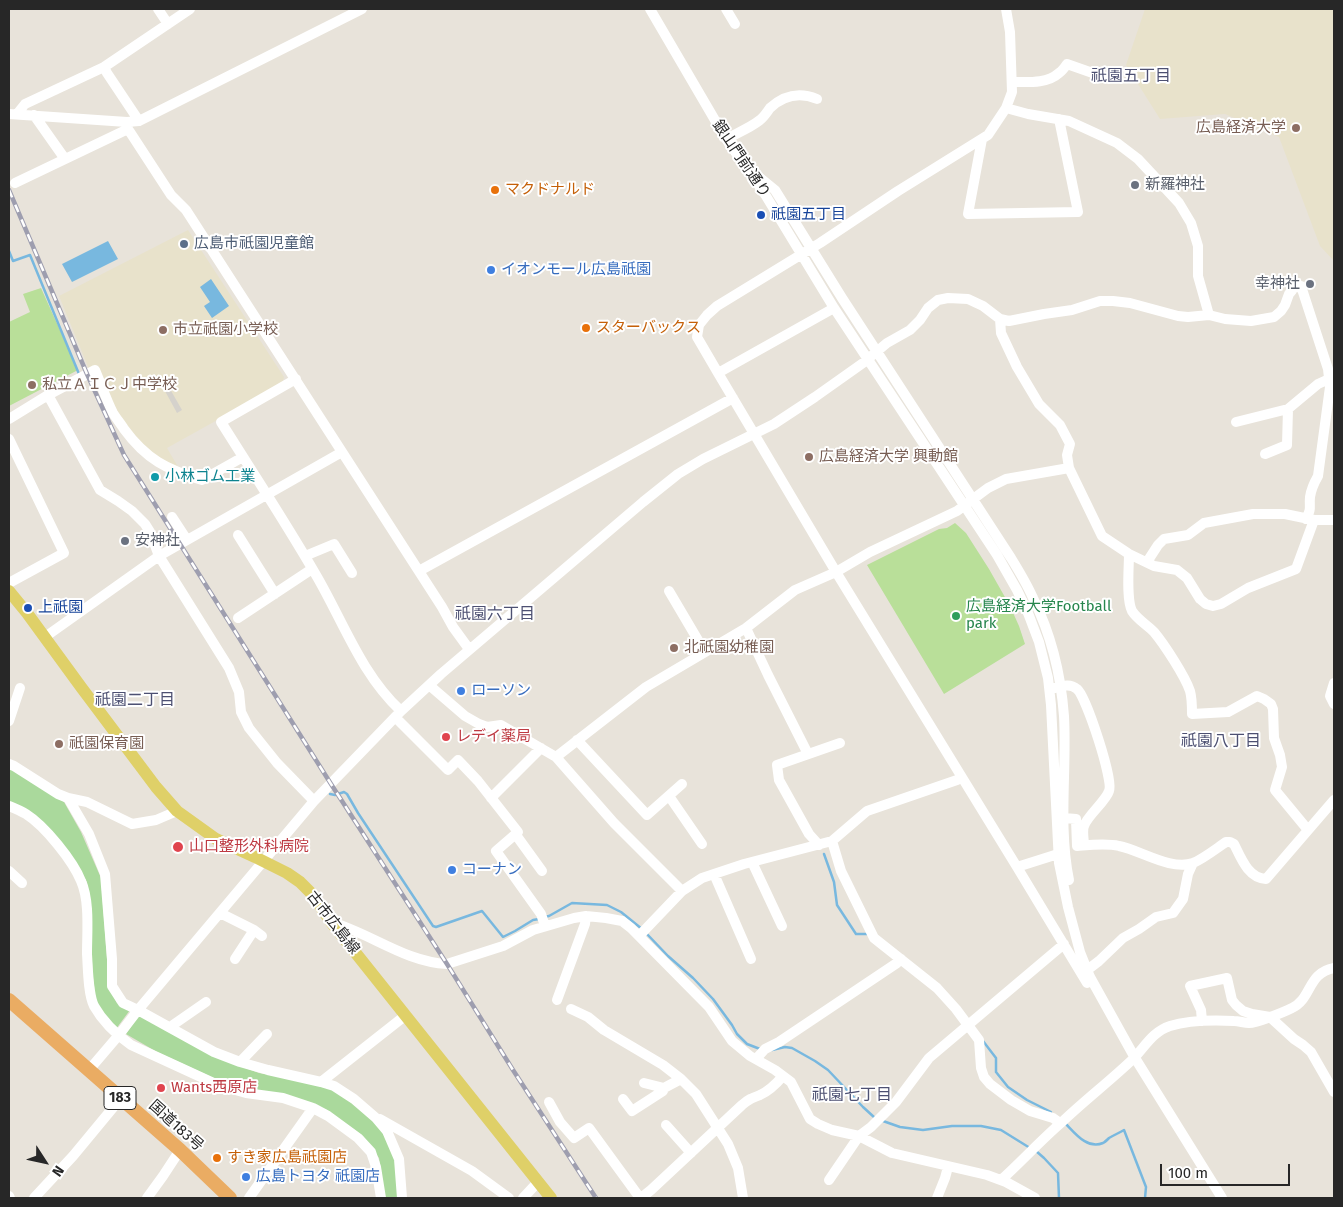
<!DOCTYPE html>
<html>
<head>
<meta charset="utf-8">
<style>
  body { margin:0 }
  #map { position:relative; width:1343px; height:1207px; overflow:hidden; background:#e8e3da; font-family:"Fira Sans",sans-serif }
  canvas { display:block }
  .frame { position:absolute; inset:0; border:10px solid #272727; pointer-events:none }
  .north { position:absolute; left:20px; top:1137px; width:50px; height:50px; -webkit-text-stroke:4px #fff; paint-order:stroke; rotate:125deg; font-size:14px; font-weight:700; line-height:20px; text-align:center; color:#272727 }
  .north::after { content:''; display:block; margin:auto; width:18px; height:22px; background:#272727; clip-path:polygon(50% 0,100% 100%,50% 72%,0 100%) }
  .scale { position:absolute; left:1160px; top:1164px; width:130px; height:22px; box-sizing:border-box; border:2px solid #272727; border-top:0; padding-left:6px; font-size:15px; line-height:18px; white-space:nowrap; color:#272727; -webkit-text-stroke:4px #fff; paint-order:stroke }
</style>
</head>
<body>
<div id="map">
<canvas width="1343" height="1207"></canvas>
<div class="frame"></div>
<div class="north">N</div>
<div class="scale">100 m</div>
</div>
<script>
const ctx = document.querySelector('canvas').getContext('2d');
ctx.lineJoin = 'round';
function paint(path, color) { ctx.fillStyle = color; ctx.fill(path, 'evenodd'); }
function stroke(path, color, width, dash) { ctx.strokeStyle = color; ctx.lineWidth = width; ctx.lineCap = dash ? 'butt' : 'round'; ctx.setLineDash(dash || []); ctx.stroke(path); }
function label(font, color, halo, rows, align = 'center') {
  ctx.font = font + ' "Fira Sans","Noto Sans JP",sans-serif'; ctx.lineWidth = 4; ctx.setLineDash([]); ctx.textBaseline = 'middle'; ctx.strokeStyle = halo; ctx.fillStyle = color; for (const [text, x, y, turn = 0] of rows) {
    ctx.save(); ctx.translate(x, y); ctx.rotate((+turn || 0) * Math.PI / 180); ctx.textAlign = isNaN(turn) ? turn : align; if (halo) ctx.strokeText(text, 0, 0); ctx.fillText(text, 0, 0); ctx.restore();
  }
}
paint(new Path2D(`
  M1145 9H1334V261L1320 246 1279 137 1225 114 1160 119 1126 65Z
  M188 230 284 377 282 384 167 448 181 472 155 459 121 423 98 365 89 369 59 296Z`), '#e8e2cb');
paint(new Path2D(`
  M9 768 64 802 81 832 101 878 109 987 117 1003 130 1010 116 1029 96 1003 93 977 87 882 60 841 9 802Z
  M139 1015 221 1059 259 1073 319 1084 343 1095 375 1121 392 1148 397 1171 399 1198H385L379 1158 363 1136 327 1110 295 1098 255 1091 218 1080 157 1052 126 1034Z`), '#aad99c');
paint(new Path2D(`
  M41 288 78 370 9 406V322L30 312 23 294Z
  M955 523 966 533 989 569 1010 606 1019 626 1025 644 944 694 867 565 939 529 947 528Z`), '#b9df99');
paint(new Path2D(`
  M170 389 182 410 177 413 165 391Z`), '#d5d2cc');
paint(new Path2D(`
  M108 241 118 259 72 282 62 264Z
  M211 279 229 306 212 318 204 306 210 302 200 287Z`), '#78b8df');
stroke(new Path2D(`
  M9 251 13 261 30 255 79 374
  M330 794 335 795 344 792 347 794 358 813 433 926 436 927 482 911 503 937 515 931 533 920 539 919
  M824 854 834 882 837 905 856 934H867
  M544 917 549 916 572 903 607 905 621 912 642 929
  M646 933 668 956 693 978 713 999 732 1025 737 1034 747 1044 760 1049
  M983 1041 996 1058V1072L1008 1087 1027 1100 1051 1112
  M772 1050 785 1047 792 1048 815 1061 828 1070 863 1107 875 1118
  M883 1121 900 1127 923 1130 952 1126H981L1001 1130 1030 1148
  M1065 1123C1074 1132 1087 1150 1103 1143 1105 1142 1108 1139 1109 1138 1114 1135 1119 1133 1124 1130L1146 1187 1145 1198
  M1036 1151 1044 1158 1058 1173 1059 1198`), '#78b8df', 2.5);
stroke(new Path2D(`
  M158 9 168 24
  M650 9 726 139 766 196 834 308 997 555 1017 590 1028 613 1039 642 1048 678 1051 705 1059 863 1068 907 1080 952 1090 977 1135 1058 1222 1198
  M726 9 735 24
  M104 67 107 73 139 121
  M1012 82C1027 82 1047 84 1059 73 1062 71 1065 67 1067 64L1104 77
  M1006 108 1028 114 1069 121 1117 143 1138 159 1179 203 1191 223 1198 246V276L1209 315
  M9 114 127 122 139 121 362 9
  M17 114 25 104 104 67 190 9
  M34 115 65 159
  M127 122 128 129 171 195 186 210 442 607 453 627 469 649
  M726 139C737 133 750 128 760 120 764 117 767 112 770 108 784 95 800 92 817 99
  M982 139 968 214 1078 212 1059 119
  M753 172 775 190 842 298 1011 558C1019 571 1027 584 1033 598 1051 634 1061 676 1064 716 1067 770 1058 826 1069 880
  M15 183 128 129
  M834 308 718 373 836 572 1017 867 1087 983
  M1000 319 1001 333 1017 367 1039 404 1060 425 1070 444 1067 455 1069 468 1102 536 1129 554 1154 566 1177 570 1187 578 1200 599 1206 604 1213 606 1221 604 1248 588 1296 569 1314 520
  M718 373 697 337 699 325 707 315 717 306 820 243 898 191 988 135 1006 108 1012 92 1010 32 1006 9
  M296 379 221 422C253 473 286 523 316 575 343 621 361 674 401 711
  M48 395 100 490 118 501 132 511 145 524 150 532 159 556 229 668 239 692 241 712 249 728 277 763 314 801
  M9 419 48 395 95 370C101 384 106 399 113 413 116 418 121 424 124 429 146 459 167 470 202 480L243 457
  M1236 422 1288 409 1318 384 1329 379
  M9 439 64 553 9 583
  M1265 454 1287 445 1288 409
  M172 517 187 540
  M238 535 275 594
  M1129 554C1129 567 1126 599 1132 611 1137 619 1147 625 1154 632 1164 644 1185 676 1190 691 1192 698 1192 706 1192 714L1228 712 1257 696 1264 699 1271 704 1273 709 1274 738 1280 755 1282 767 1275 790 1308 830
  M305 556 334 544 352 573
  M1147 562 1158 545 1164 539 1188 535 1204 523 1253 514H1285L1314 520H1334
  M419 571 733 398
  M669 591 705 652
  M238 618 312 569
  M746 628 768 675 808 754
  M45 637 159 556 342 452
  M1334 683 1330 696 1334 704
  M429 685 465 716 479 724 487 727 501 725 556 757 614 823 682 891
  M1055 688C1062 686 1070 683 1077 689 1086 696 1114 781 1109 791 1106 801 1087 816 1084 826 1082 831 1084 840 1084 845
  M395 717 448 770 458 760 478 781 518 832 496 851 541 914 545 926
  M9 721 20 688
  M577 740 647 815 682 784
  M556 757 646 687 746 628 795 590 836 572 870 552 957 511 988 488 1006 479 1069 468
  M9 764 14 766 58 794 68 798 89 834 105 874 112 959V986L123 1003 138 1010 214 1052 240 1062 268 1070 321 1082 334 1086 354 1099 376 1118 387 1131 399 1159 402 1198
  M669 796 702 844
  M68 798 87 802 132 824 156 820 177 811
  M491 798 541 748
  M9 806C14 808 21 811 26 814 45 826 73 861 81 881 90 901 87 932 87 954 88 968 88 994 94 1006 103 1022 117 1035 131 1045L218 1085 246 1093 283 1098 313 1108 328 1116 358 1138 371 1152 376 1167 381 1198
  M1064 818 1076 819 1077 846C1090 845 1106 843 1119 846 1140 850 1171 871 1193 863 1203 859 1217 848 1226 842H1230L1234 844C1241 858 1248 878 1266 879L1334 800
  M516 835 542 871
  M832 841 841 871 874 938 937 988 956 1009 979 1040 981 1068 984 1077 990 1084 1011 1100 1030 1111 1053 1118 1060 1123
  M819 845 809 834 779 780 777 765 840 743
  M752 862 782 926
  M1017 867 1058 854
  M9 871 22 883
  M714 874 751 959
  M220 913 254 930 262 936
  M331 922C370 933 405 962 447 964L503 946 533 930 574 918 586 916 606 918 622 921 631 928 709 1007 732 1041 750 1056 775 1070 791 1082 810 1119 818 1124 832 1130 859 1136 892 1153 987 1175 1006 1182 1035 1198
  M639 936 682 891 702 878 744 864 832 841 867 811 957 780 961 777
  M235 959 254 930
  M1082 974 1099 961 1123 938 1139 929 1156 917 1173 913 1183 899 1188 874 1193 863
  M557 1000 585 924 586 916
  M571 1009 588 1017 604 1030 663 1065 681 1079 696 1094 728 1144 738 1168 743 1198
  M1202 1021 1201 1010 1190 986 1227 978 1232 1000 1236 1005 1243 1011 1252 1014 1270 1017 1294 1039 1303 1045 1311 1052 1334 1092
  M170 1027 206 1002
  M756 1059 765 1049 779 1042 897 963 901 959
  M240 1062 267 1034
  M89 1070 118 1036 138 1010 314 801 401 711 441 674 643 502 678 474 703 459 774 424 815 397 863 363 887 343 910 330 920 320 928 308 938 300 948 298 968 299 983 306 1000 319 1009 321 1044 314 1072 310 1100 301H1113L1130 303 1178 316 1188 317 1209 315 1225 319 1251 321 1274 317 1281 311 1285 305 1289 294 1294 288 1301 286 1328 369 1330 387 1318 476C1314 483 1311 490 1310 497 1309 508 1312 508 1306 519
  M321 1082 406 1015
  M644 1083 664 1088
  M623 1099 632 1111 663 1091 664 1088 681 1079
  M549 1102 560 1122 574 1138 589 1128 640 1198
  M380 1119 472 1171 509 1198
  M666 1125 691 1153
  M829 1180 859 1136 871 1127 896 1102 929 1058 1064 944
  M1001 1180C1022 1161 1041 1140 1062 1122 1085 1100 1110 1081 1133 1059 1145 1047 1152 1032 1170 1026 1189 1020 1214 1020 1234 1021 1239 1021 1244 1023 1249 1023 1257 1023 1284 1012 1292 1008 1312 999 1307 973 1334 968
  M9 1196 10 1198
  M34 1198 73 1156 121 1098
  M147 1198 163 1176 180 1150
  M249 1198 313 1108
  M523 1198 538 1182
  M641 1198 651 1190 742 1105C749 1099 752 1098 760 1095 769 1091 777 1083 783 1076
  M937 1198 945 1178 948 1167`), '#fff', 10);
stroke(new Path2D(`
  M9 591 27 613 81 687 156 787 177 811 216 839 255 857 287 873 300 882 313 895 331 922 551 1198`), '#dfd068', 12);
stroke(new Path2D(`
  M9 1000 180 1150 230 1198`), '#eaac63', 14);
const rail = new Path2D(`
  M9 190 87 374 124 455 331 784 447 964 513 1070 596 1198`);
stroke(rail, '#9e9eaf', 4.5);
stroke(rail, '#fff', 2.5, [8]);
for (const [x, y, r, color] of [
  [1296,128,5,"#8d6e63"],
  [1135,185,5,"#6b7280"],
  [495,190,5,"#e8710a"],
  [761,215,5,"#1a4fb4"],
  [184,244,5,"#5c6f8a"],
  [491,270,5,"#3f7fe0"],
  [1310,284,5,"#6b7280"],
  [586,328,5,"#e8710a"],
  [163,330,5,"#8d6e63"],
  [32,385,5,"#8d6e63"],
  [809,457,5,"#8d6e63"],
  [155,477,5,"#0f9aa8"],
  [125,541,5,"#6b7280"],
  [28,608,5,"#1a4fb4"],
  [956,616,5,"#2e9e5b"],
  [674,648,5,"#8d6e63"],
  [461,691,5,"#3f7fe0"],
  [446,737,5,"#e0444e"],
  [59,744,5,"#8d6e63"],
  [178,847,6,"#e0444e"],
  [452,870,5,"#3f7fe0"],
  [161,1088,5,"#e0444e"],
  [217,1158,5,"#e8710a"],
  [246,1177,5,"#3f7fe0"]
]) { const dot = new Path2D(); dot.arc(x, y, r, 0, 2 * Math.PI); ctx.fillStyle = color; ctx.fill(dot); stroke(dot, '#fff', 2); }
for (const [x, y, w] of [
  [120,1098,32]
]) { const box = new Path2D(); box.roundRect(x - w / 2, y - 11.5, w, 23, 4); ctx.fillStyle = '#fff'; ctx.fill(box); stroke(box, '#272727', 1); }
label('bold 14px', '#272727', null, [
  ["183",120,1098]
]);
label('15px', '#785e54', '#fff', [
  ["広島経済大学",1286,128,"right"],
  ["市立祇園小学校",173,330],
  ["私立ＡＩＣＪ中学校",42,385],
  ["広島経済大学 興動館",819,457],
  ["北祇園幼稚園",684,648],
  ["祇園保育園",69,744]
], 'left');
label('15px', '#272727', '#fff', [
  ["銀山門前通り",741,159,56],
  ["古市広島線",333,923,52],
  ["国道183号",176,1126,42]
]);
label('15px', '#5b616d', '#fff', [
  ["新羅神社",1145,185],
  ["幸神社",1300,284,"right"],
  ["安神社",135,541]
], 'left');
label('15px', '#c56008', '#fff', [
  ["マクドナルド",505,190],
  ["スターバックス",596,328],
  ["すき家広島祇園店",227,1158]
], 'left');
label('15px', '#164399', '#fff', [
  ["祇園五丁目",771,215],
  ["上祇園",38,608]
], 'left');
label('15px', '#4e5e75', '#fff', [
  ["広島市祇園児童館",194,244]
], 'left');
label('15px', '#366cbe', '#fff', [
  ["イオンモール広島祇園",501,270],
  ["ローソン",471,691],
  ["コーナン",462,870],
  ["広島トヨタ 祇園店",256,1177]
], 'left');
label('15px', '#0d838f', '#fff', [
  ["小林ゴム工業",165,477]
], 'left');
label('15px', '#27864d', '#fff', [
  ["広島経済大学Football",966,607],
  ["park",966,624]
], 'left');
label('15px', '#be3a42', '#fff', [
  ["レデイ薬局",456,737],
  ["山口整形外科病院",189,847],
  ["Wants西原店",171,1088]
], 'left');
label('16px', '#4d5072', '#fff', [
  ["祇園五丁目",1131,77],
  ["祇園六丁目",495,615],
  ["祇園二丁目",135,701],
  ["祇園八丁目",1221,742],
  ["祇園七丁目",852,1096]
]);
</script>
</body>
</html>
